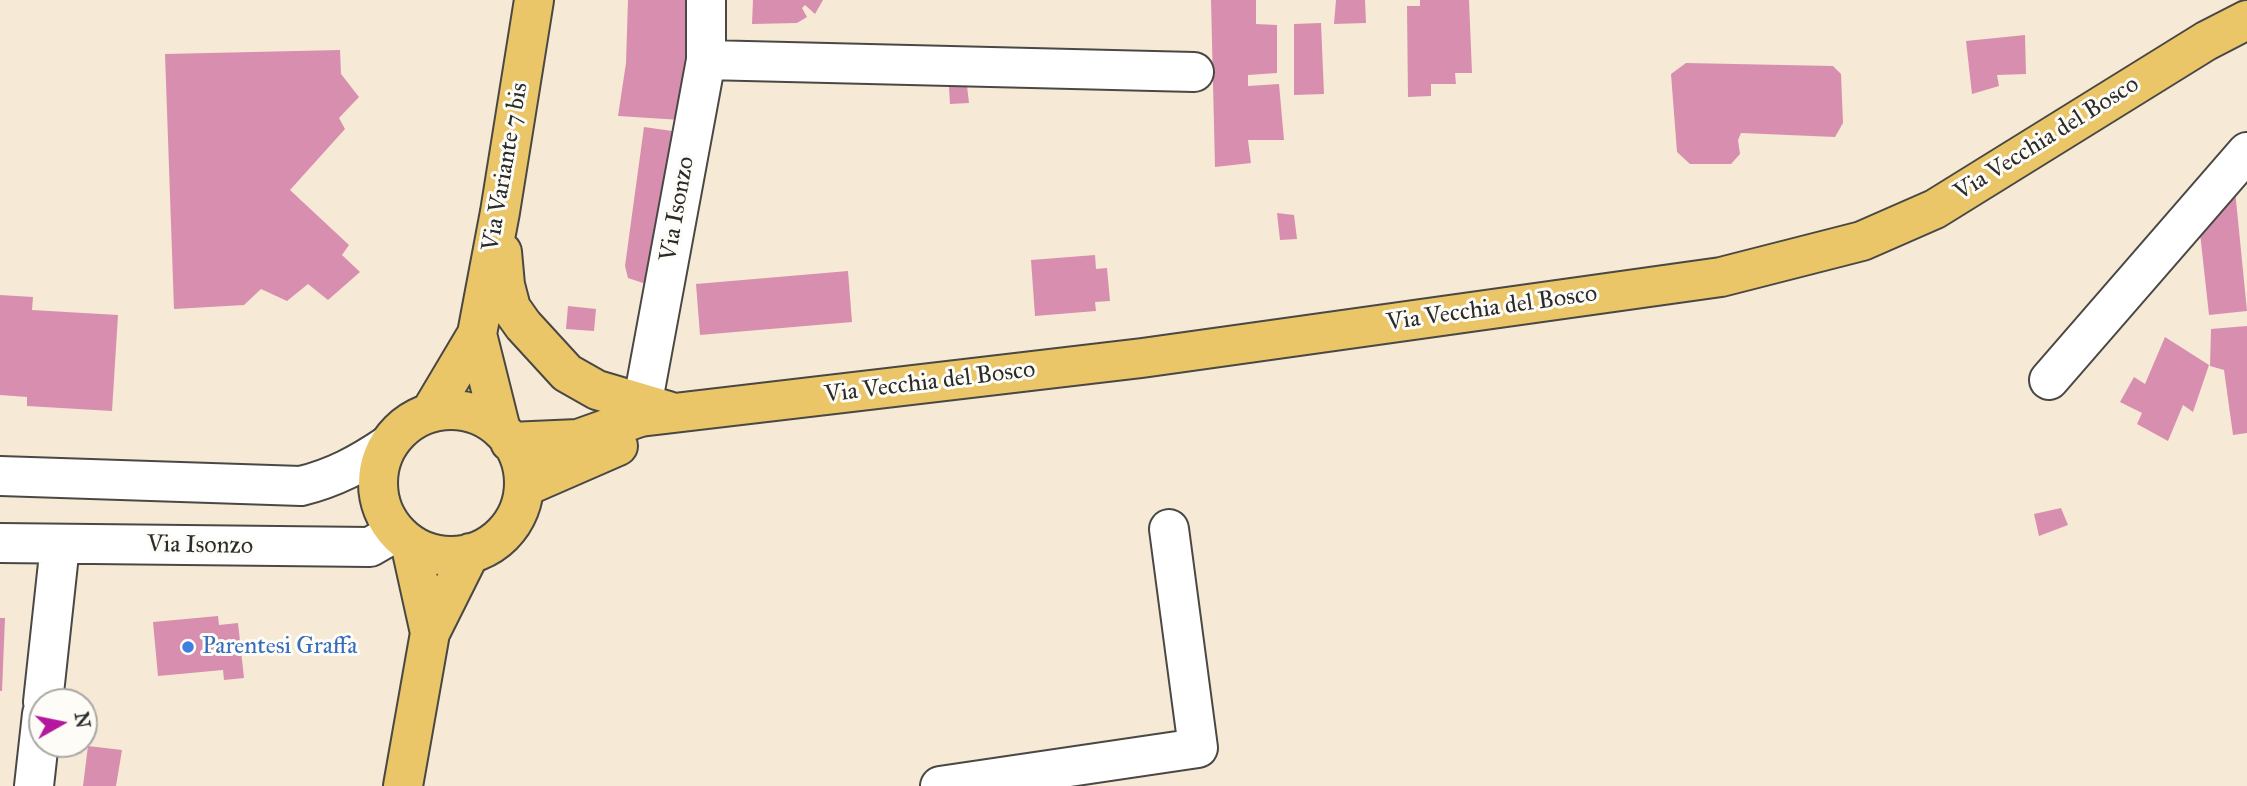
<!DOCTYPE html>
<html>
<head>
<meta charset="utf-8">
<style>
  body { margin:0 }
  #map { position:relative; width:2247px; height:786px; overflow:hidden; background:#f6e9d5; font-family:"IM FELL Great Primer",serif }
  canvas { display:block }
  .north { position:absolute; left:28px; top:688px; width:70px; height:70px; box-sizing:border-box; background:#fdfcf7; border:2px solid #a9a8a5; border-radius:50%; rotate:81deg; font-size:19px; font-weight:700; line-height:28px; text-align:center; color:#2b2b2b }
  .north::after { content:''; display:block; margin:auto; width:24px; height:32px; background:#b5179e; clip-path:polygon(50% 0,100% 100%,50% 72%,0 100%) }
</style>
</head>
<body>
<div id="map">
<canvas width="2247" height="786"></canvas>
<div class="north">N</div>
</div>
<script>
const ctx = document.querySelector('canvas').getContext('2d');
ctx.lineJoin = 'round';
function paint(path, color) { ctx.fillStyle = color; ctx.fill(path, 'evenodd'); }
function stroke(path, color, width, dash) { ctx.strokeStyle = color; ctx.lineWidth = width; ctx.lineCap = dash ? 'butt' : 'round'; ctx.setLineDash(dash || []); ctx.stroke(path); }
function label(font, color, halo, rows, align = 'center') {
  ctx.font = font + ' "IM FELL Great Primer",serif'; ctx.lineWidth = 6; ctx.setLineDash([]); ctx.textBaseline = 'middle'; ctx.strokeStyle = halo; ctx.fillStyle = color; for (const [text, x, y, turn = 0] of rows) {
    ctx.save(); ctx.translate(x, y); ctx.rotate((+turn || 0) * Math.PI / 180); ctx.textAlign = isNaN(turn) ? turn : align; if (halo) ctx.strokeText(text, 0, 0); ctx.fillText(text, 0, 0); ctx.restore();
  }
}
paint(new Path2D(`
  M628 0H692L691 70 681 120 618 116 626 63Z
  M753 0H823L815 14 805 5 802 8 807 17 797 23 752 24Z
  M1211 0H1256V24L1277 25V73L1248 75V86L1279 84 1284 140H1248L1251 163 1215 167Z
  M1336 0H1365L1366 23 1334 24Z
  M1420 0H1469L1472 73H1455L1456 84H1431V96L1408 97 1407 6H1420Z
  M1321 23 1324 94 1294 95V24Z
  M2025 35 2026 74 1997 75 1999 86 1972 94 1966 41Z
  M340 50 341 74 359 97 339 118 345 129 290 190 349 245 342 255 360 272 328 300 308 284 287 301 261 289 244 305 174 309 165 54Z
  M1686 63 1833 66 1841 74 1843 123 1835 137 1741 133 1738 140 1740 154 1731 164H1690L1677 152 1671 74Z
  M967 86 969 103 950 104 949 87Z
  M644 127 679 132 646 284 628 278 625 266Z
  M2234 180 2247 311 2209 315 2199 224Z
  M1277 213 1294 215 1297 239 1280 240Z
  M1095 255 1096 269 1107 268 1110 301 1095 302 1096 311 1035 316 1031 260Z
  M848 271 852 322 700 335 696 284Z
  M0 295 33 297 32 310 118 315 112 411 27 406V397L0 395Z
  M568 306 596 309 594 331 566 329Z
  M2247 326V433L2233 435 2224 370 2210 366 2211 329Z
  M2165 337 2209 365 2193 412 2183 405 2168 441 2137 424 2142 413 2120 402 2134 377 2145 384Z
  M2061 508 2068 525 2039 536 2034 514Z
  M218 616 219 625 238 623 244 678 224 680 223 670 158 676 153 622Z
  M0 618H5L2 691H0Z
  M88 746 122 750 116 786H83Z`), '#d88faf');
const minor = new Path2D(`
  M706 60 1194 72
  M2049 380 2247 152
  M640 417 706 60V0
  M0 476 301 486C334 478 360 464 388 445
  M0 543 370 547 396 532
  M43 702 60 545
  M34 786 42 714
  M940 786 1198 748 1169 529`);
const major = new Path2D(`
  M502 252 505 285 511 308 523 325 567 373 597 390 668 411
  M477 334 501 430
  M378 483a73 73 0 1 1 146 0a73 73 0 1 1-146 0Z
  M430 413 477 334 500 212 534 0
  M510 442 578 439 640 417 1142 358 1721 277 1862 241 1935 209 2206 41 2247 20
  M524 487 618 446
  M411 547 430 633
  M403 786 430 633 470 553`);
stroke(minor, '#494844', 42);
stroke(major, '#494844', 42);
stroke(minor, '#fff', 38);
stroke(major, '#eac669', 38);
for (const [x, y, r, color] of [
  [188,647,7,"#3f7fe0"]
]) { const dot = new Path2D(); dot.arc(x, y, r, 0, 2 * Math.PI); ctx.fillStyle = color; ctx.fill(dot); stroke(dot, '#fdfcf7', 2.5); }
label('24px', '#2b2b2b', '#fdfcf7', [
  ["Via Vecchia del Bosco",2047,139,-32],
  ["Via Variante 7 bis",506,167,-80],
  ["Via Isonzo",678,209,-80],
  ["Via Vecchia del Bosco",1492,309,-8],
  ["Via Vecchia del Bosco",930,383,-7],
  ["Via Isonzo",200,546,1]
]);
label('24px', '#366cbe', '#fdfcf7', [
  ["Parentesi Graffa",202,647]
], 'left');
</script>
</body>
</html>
